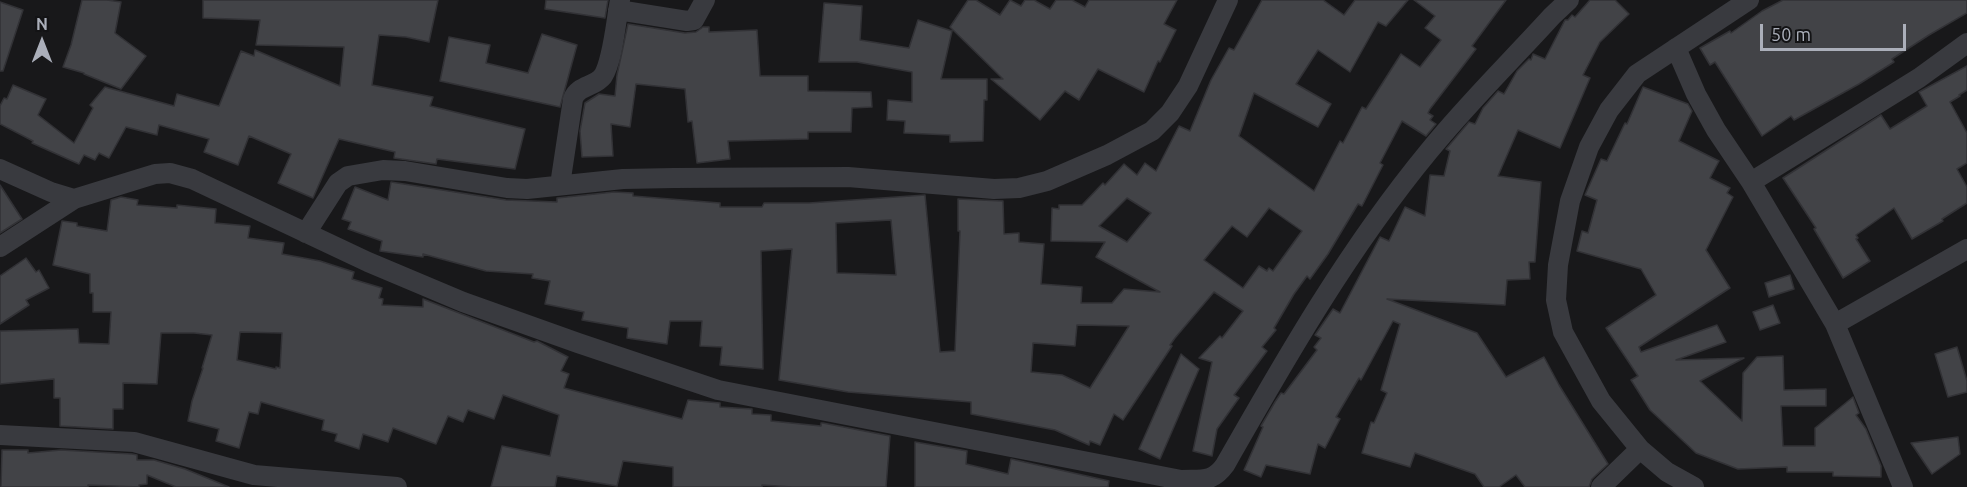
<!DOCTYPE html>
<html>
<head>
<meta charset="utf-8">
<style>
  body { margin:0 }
  #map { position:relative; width:1967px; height:487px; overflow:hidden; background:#18181a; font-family:Ubuntu,sans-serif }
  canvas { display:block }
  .north { position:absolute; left:12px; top:12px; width:60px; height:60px; -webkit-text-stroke:4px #131315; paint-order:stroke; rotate:0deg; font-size:16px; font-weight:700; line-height:24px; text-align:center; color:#abafba }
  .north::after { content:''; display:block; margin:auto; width:21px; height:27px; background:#abafba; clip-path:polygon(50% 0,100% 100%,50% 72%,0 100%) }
  .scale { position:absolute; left:1760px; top:24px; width:146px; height:27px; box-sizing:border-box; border:3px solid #abafba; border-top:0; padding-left:8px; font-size:18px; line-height:21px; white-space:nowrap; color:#abafba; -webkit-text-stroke:4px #131315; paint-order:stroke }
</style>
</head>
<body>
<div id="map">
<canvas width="1967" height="487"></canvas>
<div class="north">N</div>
<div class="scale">50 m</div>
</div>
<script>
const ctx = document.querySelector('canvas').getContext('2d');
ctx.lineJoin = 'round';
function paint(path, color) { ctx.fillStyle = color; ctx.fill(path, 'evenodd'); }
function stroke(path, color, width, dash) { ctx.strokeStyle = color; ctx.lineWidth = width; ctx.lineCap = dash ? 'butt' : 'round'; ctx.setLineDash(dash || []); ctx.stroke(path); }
const building = new Path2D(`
  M82 0H107L121 2 115 33 146 56 121 89 84 74V73L63 67 71 45Z
  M203 0H438L429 42 406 37 379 35 372 85 433 97 430 106 525 129 515 169 437 159 436 164 394 158 395 152 339 139 313 198 278 183 291 154 249 136 238 165 204 152 209 139 159 125 157 135 126 127 109 158 99 153 95 160 84 155 79 164 32 143 33 141 0 124V106L4 98 7 99 13 85 46 99 38 115 74 143 93 108 90 105 105 87 174 106 177 94 219 106 241 51 254 56 255 50 340 86 344 47 256 45 260 20 203 18Z
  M546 0H608L605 18 545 9Z
  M968 0H976L1000 15 1010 0 1021 6 1025 0H1034L1050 9 1056 0H1072L1085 7 1089 0H1177L1164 24 1176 30 1160 62 1158 61 1144 92 1098 69 1079 100 1065 91 1040 120 991 79H1003L950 27Z
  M1262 0H1323L1344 15 1355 0H1408L1386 26 1378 22 1350 72 1318 50 1296 84 1331 104 1318 127 1254 93 1239 136 1314 191 1340 141 1343 143 1362 107 1366 109 1401 54 1420 67 1441 40 1425 28 1435 16 1414 0H1506L1472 46 1476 49 1430 109 1428 113 1433 116 1430 120 1436 124 1426 136 1402 121 1380 163 1383 165 1362 206 1358 204 1328 254 1310 279 1307 276 1294 294 1274 328 1276 330 1262 347 1267 351 1234 395 1239 398 1217 429 1212 456 1193 451 1212 362 1199 358 1220 336 1222 338 1243 311 1214 292 1175 338 1170 345 1172 346 1123 420 1114 414 1100 445 1090 441 1089 445 1055 430 971 414V402L848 392 779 380 792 249 761 251 763 369 720 365 722 347 700 346 702 321H670L667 344 627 338 628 328 582 320 584 312 545 304 550 281 532 278 533 274 486 271 423 254V257L380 251 382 241 348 229 351 222 342 219 355 187 388 200 391 182 506 200 557 202V198L614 192 633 193V196L720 203V207H762L764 203H809L925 195 940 352 955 351 960 231H958V199L1003 201 1004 234 1019 233V242L1044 244 1041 284 1082 287 1081 303H1112L1124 289 1160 292 1096 257 1105 242 1051 241 1052 208 1059 209V205H1082L1103 183 1105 185 1124 164 1137 175 1145 163 1156 171 1179 126 1190 131 1211 80 1229 48 1234 50ZM1127 198 1151 213 1127 242 1099 226ZM1269 208 1302 231 1273 271 1269 268 1267 271 1259 266 1243 288 1204 260 1232 226 1247 237ZM891 220 896 275 837 273 836 223ZM1077 325 1129 326 1090 388 1062 375 1031 372 1033 343 1075 346Z
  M1590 0H1615L1629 14 1600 42 1583 75 1590 78 1560 148 1518 130 1498 176 1541 182 1535 262H1529L1530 279 1507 280 1505 305 1387 299 1477 333 1506 377 1544 357 1559 385 1608 464 1592 479 1589 487H1525L1516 475 1499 487H1484L1475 474 1415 453 1410 467 1362 453 1371 422 1374 423 1387 393 1381 390 1400 324 1393 321 1361 380 1359 378 1336 417 1340 419 1325 448 1318 444 1310 474 1266 465 1261 477 1244 470 1263 427 1261 426 1275 402 1281 393 1284 394 1317 350 1314 347 1321 338 1315 335 1333 309 1340 313 1380 237 1389 241 1405 207 1425 216 1430 175 1444 176 1450 151 1446 149 1469 122 1475 124 1483 108 1498 91 1504 94 1517 71 1529 59 1531 60 1533 54 1545 59 1565 20H1568L1572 15 1575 17Z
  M1783 0H1967V13L1929 35 1892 59 1894 62 1859 84 1794 120 1791 116 1762 136 1715 62 1710 65 1700 48 1730 31 1731 33 1762 11Z
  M0 2 23 10 3 71H0Z
  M824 3 862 6 860 40 909 48 918 20 952 31 941 79H987V100H984L983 141 950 142V135L904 133 905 121 887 120 888 100 912 102V72L857 62H819Z
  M628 24 685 33 696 32 703 27H709V32L757 30 760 76H808V91L871 92 872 107 852 108 851 132H808V139L728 141 730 159 697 163 692 121 688 122 685 89 636 84 630 127 611 124 613 156 582 157 580 131 585 103 599 94 615 96 617 75Z
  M542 34 577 45 560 107 440 81 449 37 490 45 486 63 528 73Z
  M1967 66V90L1959 95 1960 96 1950 102 1967 133V163L1957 169 1967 187V203L1942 219 1943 221 1912 239 1894 208 1856 235 1858 238 1856 239 1870 261 1843 278 1814 229 1816 228 1783 178 1881 115 1890 129 1927 106 1919 92Z
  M1643 87 1688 104 1692 111 1679 141 1719 161 1710 178 1730 188 1727 193 1733 197 1706 250 1730 288 1639 347 1641 352 1717 325 1726 342 1676 360 1744 358 1700 381 1742 421 1743 373 1757 357 1783 356 1784 390 1826 389V406H1781L1783 446H1815V428L1853 397 1859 413 1856 415 1866 429 1881 466V477L1833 476V472H1787V467L1738 469 1696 453 1650 410 1631 380 1638 376 1606 328 1656 295 1641 269 1577 251 1582 231 1588 233 1597 200 1585 195 1601 159 1607 161 1625 123 1627 124Z
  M0 185 22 219 0 233Z
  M121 197 138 200 137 205 177 208V205L216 209 215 223 250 226 248 238 284 243 282 254 320 261 354 272 352 279 382 288 379 298 383 299 382 305 423 307V299L534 342 537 341 568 357 561 371 569 374 564 388 682 419 688 400 720 403V407L752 409V414L771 415V421L821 426V423H823L890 436 886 487H792L762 485V487H673V467L623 461 617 486 557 476 555 487H491L502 446 550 456 559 415 503 395 494 419 468 410 463 422 448 416 436 444 393 428 388 442 363 434 359 449 335 441 337 434 322 430 324 420 261 402 258 414 249 412 239 448 216 441 219 429 188 421 192 401 203 368H202L212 335 194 333H161L157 384 123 383V409H113V429L60 426V398H54V379L0 384V331L78 329 79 343 109 344 111 312H93V293H90V274L53 265 62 221 77 223V226L107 231 111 200ZM240 332 282 333 280 368 276 367V369L237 360Z
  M26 258 36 272 39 270 49 288 26 300 29 305 0 324V276Z
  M1790 275 1794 289 1769 297 1765 283Z
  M1773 305 1780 323 1760 330 1753 312Z
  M1957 347 1967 381V392L1948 397 1935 354Z
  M1181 354 1199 369 1160 459 1139 449Z
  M1958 437 1960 454 1932 474 1911 443Z
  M915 442 967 451 966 464 1008 474 1011 459 1109 481 1108 487H915Z
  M2 450H28V453L61 450 132 454 137 455V460H154L185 469 229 487H176L147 475V484L139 485V487L88 485V487H1Z`);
paint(building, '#424347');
stroke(building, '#323236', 1.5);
stroke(new Path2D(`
  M618 10 687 21 694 20 705 0
  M1676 48 1696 94 1716 130 1751 182 1835 324 1903 487
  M0 169 51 192 74 199 155 174 170 173 192 179 368 262 463 302 578 343 718 390 1181 480C1202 479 1212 483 1225 465 1287 356 1349 248 1429 151 1467 104 1511 61 1552 16L1569 0
  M1751 182 1919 78 1967 43
  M560 185 573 99C578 85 595 87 603 76 613 60 616 20 620 0
  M306 233 338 183 348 176 383 170 405 171 507 188 527 189 623 179 674 178 848 177 994 189 1019 188 1047 181 1107 155 1152 131 1170 113 1188 86 1228 0
  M0 247 74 199
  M1835 324 1967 249
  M0 435 134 442 254 475 397 487
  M1601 487 1640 449
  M1694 487 1667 472 1640 449 1601 401 1563 332 1556 300 1558 265 1570 201 1589 147 1609 110 1637 74 1749 0`), '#393a3f', 20);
</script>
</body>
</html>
